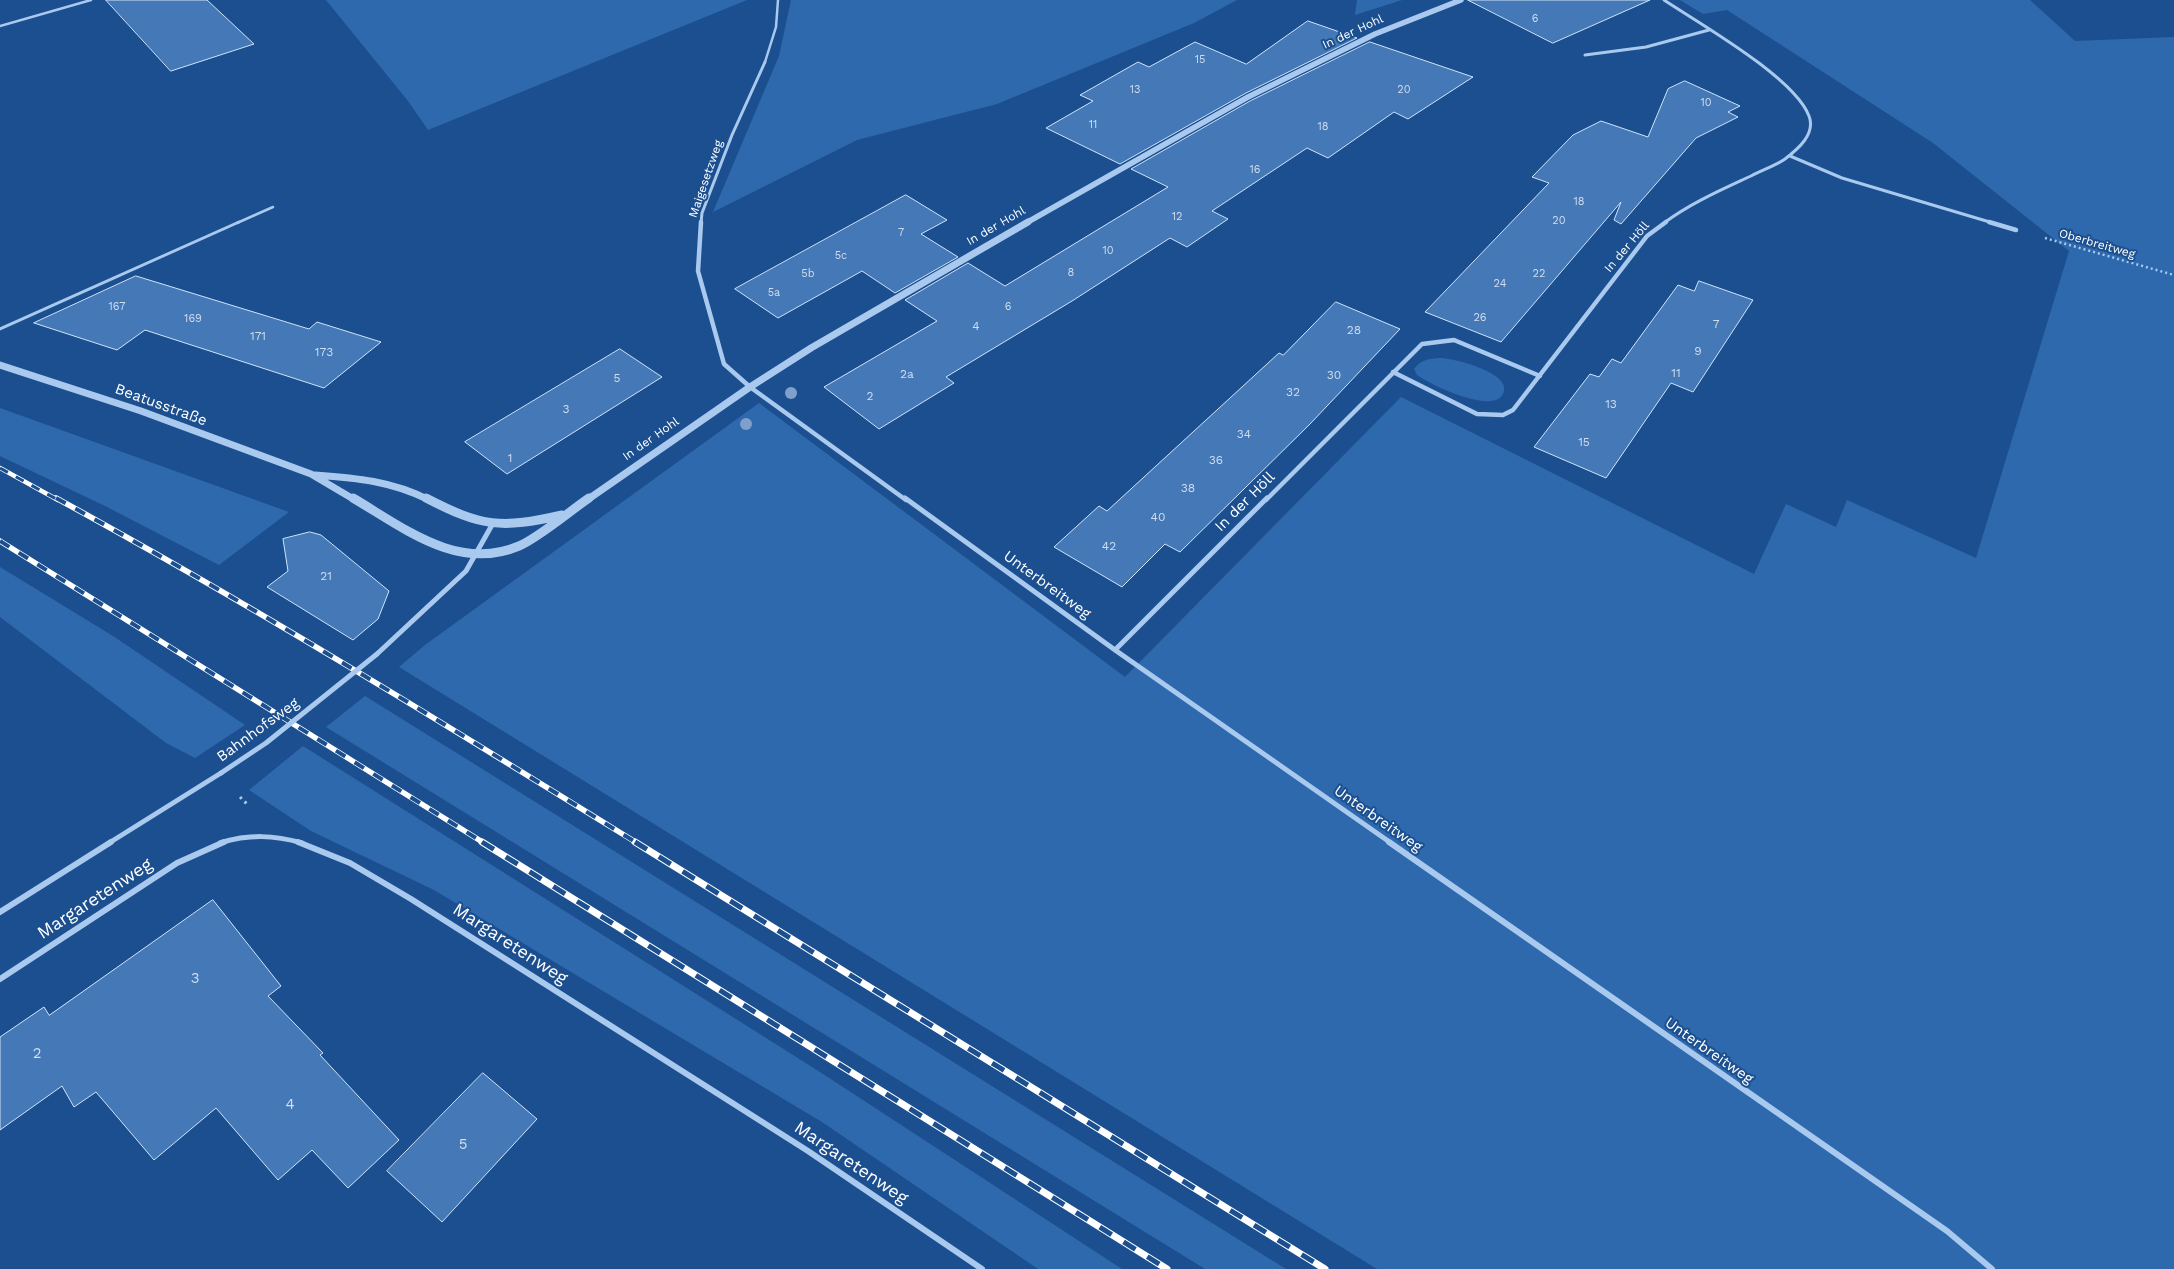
<!DOCTYPE html>
<html>
<head>
<meta charset="utf-8">
<style>
  body { margin:0 }
  canvas { display:block; background:#1b4f8f }
</style>
</head>
<body>
<canvas width="2174" height="1269"></canvas>
<script>
const ctx = document.querySelector('canvas').getContext('2d');
ctx.lineJoin = 'round';
function paint(path, color) { ctx.fillStyle = color; ctx.fill(path, 'evenodd'); }
function stroke(path, color, width, dash) { ctx.strokeStyle = color; ctx.lineWidth = width; ctx.lineCap = dash ? 'butt' : 'round'; ctx.setLineDash(dash || []); ctx.stroke(path); }
function label(font, color, halo, rows, align = 'center') {
  ctx.font = font + ' "Work Sans",sans-serif'; ctx.lineWidth = 4; ctx.setLineDash([]); ctx.textBaseline = 'middle'; ctx.strokeStyle = halo; ctx.fillStyle = color; for (const [text, x, y, turn = 0] of rows) {
    ctx.save(); ctx.translate(x, y); ctx.rotate((+turn || 0) * Math.PI / 180); ctx.textAlign = isNaN(turn) ? turn : align; if (halo) ctx.strokeText(text, 0, 0); ctx.fillText(text, 0, 0); ctx.restore();
  }
}
paint(new Path2D(`
  M326 0H747L428 130 408 101Z
  M791 0H1237L1194 23 997 104 857 140 713 212 779 56Z
  M1357 0H1402L1355 15Z
  M1680 0H2030L2075 41 2174 37V1269H1377L399 667 425 645 759 403 1125 677 1401 397 1754 574 1786 504 1836 527 1847 500 1976 558 2069 251 1933 143 1727 10 1703 14Z
  M1440 358C1453 358 1509 372 1504 391 1498 418 1429 384 1417 375L1414 369C1421 359 1429 359 1440 358Z
  M0 408 289 512 219 565 105 506 0 456Z
  M0 567 113 636 245 725 195 758 166 743 0 617Z
  M365 696 1286 1269H1205L326 727Z
  M303 746 820 1072 1122 1269H1038L822 1122 434 890 311 831 249 790Z`), '#2e69ad');
const building = new Path2D(`
  M106 0H207L254 44 171 71Z
  M1468 0H1650L1553 43Z
  M1308 21 1357 38 1246 93 1120 164 1046 128 1093 101 1080 95 1138 62 1149 67 1195 42 1246 64Z
  M1370 42 1473 77 1408 119 1394 112 1328 158 1307 148 1212 211 1228 219 1187 247 1170 238 1072 301 946 377 954 383 879 429 824 387 937 321 905 300 968 263 1005 286 1168 187 1131 169 1250 101Z
  M1685 81 1740 106 1728 112 1738 117 1696 138 1621 224 1614 220 1621 202 1501 342 1425 312 1549 183 1532 177 1573 135 1601 121 1648 137 1668 89Z
  M906 195 947 220 921 234 958 257 895 293 862 271 778 318 735 289Z
  M136 276 309 329 317 322 381 342 324 388 145 330 117 350 34 323Z
  M1699 281 1753 300 1693 392 1671 383 1606 478 1534 447 1590 374 1599 377 1612 359 1621 363 1678 285 1694 291Z
  M1336 302 1400 329 1310 424 1180 552 1165 544 1122 587 1054 547 1099 506 1107 511 1279 353 1283 355Z
  M620 349 662 377 507 474 465 442Z
  M310 532 321 535 389 591 378 619 353 640 267 587 288 571 283 539Z
  M213 900 281 986 268 996 323 1053 320 1055 399 1140 348 1188 312 1150 278 1180 216 1108 154 1160 96 1092 74 1107 62 1086 0 1130V1037L44 1007 49 1015Z
  M483 1073 537 1119 442 1222 387 1171Z`);
paint(building, '#4478b7');
stroke(building, '#cfe3fa', 1);
stroke(new Path2D(`
  M2045 238 2174 275`), '#a9c9ee', 2.5, [2, 3]);
stroke(new Path2D(`
  M240 797 249 806`), '#a9c9ee', 3, [2.5, 4]);
stroke(new Path2D(`
  M0 26 91 0
  M765 62 776 27 778 0
  M237 223 273 207`), '#a9c9ee', 2.5);
stroke(new Path2D(`
  M0 329 239 222`), '#a9c9ee', 3);
stroke(new Path2D(`
  M1664 0C1700 24 1794 77 1809 116 1816 134 1798 149 1785 159 1775 166 1762 170 1751 176 1721 190 1691 203 1664 223
  M1585 55 1646 47 1709 30
  M1790 156 1842 178 1993 223
  M701 223 702 213 732 135 765 62`), '#a9c9ee', 3);
stroke(new Path2D(`
  M701 222 698 271 724 364 750 387 906 500
  M1989 222 2016 230
  M1393 372 1477 414 1503 415 1513 410 1647 236 1666 222
  M1266 500 1422 344 1454 340 1540 376`), '#a9c9ee', 4.5);
stroke(new Path2D(`
  M905 498 1115 650 1391 843
  M1115 650 1267 498
  M377 654 466 571 492 525
  M109 843 221 773
  M220 843C249 834 274 835 302 843`), '#a9c9ee', 5);
stroke(new Path2D(`
  M298 842 350 863 411 899 808 1151 982 1269
  M1389 842 1947 1231 1992 1269
  M0 912 111 842
  M0 979 177 863 224 842`), '#a9c9ee', 6);
stroke(new Path2D(`
  M1026 223 1248 97 1375 34 1461 0`), '#a9c9ee', 5.5);
stroke(new Path2D(`
  M0 365 141 411 311 474 355 500
  M315 475C356 478 392 481 429 500
  M587 500 750 387 811 348 1028 222`), '#a9c9ee', 7);
stroke(new Path2D(`
  M353 498C404 528 458 572 519 546 538 538 570 511 589 498
  M426 498C482 527 501 529 562 515`), '#a9c9ee', 9);
const railFar2 = new Path2D(`
  M0 468 58 500`);
const railFar1 = new Path2D(`
  M56 498C254 606 446 725 637 843
  M0 541 484 843`);
const rail = new Path2D(`
  M482 842 1167 1269
  M635 842 1325 1269`);
stroke(railFar2, '#fff', 4.5);
stroke(railFar1, '#fff', 5.5);
stroke(rail, '#fff', 7);
stroke(railFar2, '#1b4f8f', 3, [9]);
stroke(railFar1, '#1b4f8f', 4, [11]);
stroke(rail, '#1b4f8f', 5, [14]);
stroke(new Path2D(`
  M221 773 266 743 377 654`), '#a9c9ee', 5);
ctx.fillStyle = '#7ea0ca';
for (const [x, y] of [
  [791,393],
  [746,424]
]) { ctx.beginPath(); ctx.arc(x, y, 6, 0, 2 * Math.PI); ctx.fill(); }
label('11px', '#d0dded', null, [
  ["6",1535,19],
  ["15",1200,60],
  ["13",1135,90],
  ["20",1404,90],
  ["10",1706,103],
  ["11",1093,125],
  ["18",1323,127],
  ["16",1255,170],
  ["18",1579,202],
  ["12",1177,217],
  ["20",1559,221],
  ["7",901,233],
  ["10",1108,251],
  ["5c",841,256],
  ["8",1071,273],
  ["5b",808,274],
  ["22",1539,274],
  ["24",1500,284],
  ["5a",774,293],
  ["167",117,307],
  ["6",1008,307],
  ["26",1480,318],
  ["169",193,319]
]);
label('12px', '#fff', '#1b4f8f', [
  ["In der Hohl",1353,32,-25],
  ["Maigesetzweg",706,179,-71],
  ["In der Hohl",996,226,-30],
  ["Oberbreitweg",2097,244,16],
  ["In der Höll",1627,247,-50],
  ["In der Hohl",651,439,-35]
]);
label('12px', '#d0dded', null, [
  ["7",1716,324],
  ["4",976,326],
  ["28",1354,330],
  ["171",258,336],
  ["9",1698,351],
  ["173",324,352],
  ["11",1676,373],
  ["2a",907,374],
  ["30",1334,375],
  ["5",617,378],
  ["32",1293,392],
  ["2",870,396],
  ["13",1611,404],
  ["3",566,409],
  ["34",1244,434],
  ["15",1584,442],
  ["1",510,458],
  ["36",1216,460],
  ["38",1188,488],
  ["40",1158,517],
  ["42",1109,546],
  ["21",326,576]
]);
label('15px', '#fff', '#1b4f8f', [
  ["Beatusstraße",161,405,20],
  ["In der Höll",1245,502,-45],
  ["Unterbreitweg",1047,585,36],
  ["Bahnhofsweg",258,730,-36],
  ["Unterbreitweg",1378,819,35],
  ["Unterbreitweg",1709,1051,35]
]);
label('15px', '#d0dded', null, [
  ["3",195,979],
  ["2",37,1054],
  ["4",290,1105],
  ["5",463,1145]
]);
label('18px', '#fff', '#1b4f8f', [
  ["Margaretenweg",95,899,-33],
  ["Margaretenweg",510,944,33],
  ["Margaretenweg",851,1163,34]
]);
</script>
</body>
</html>
